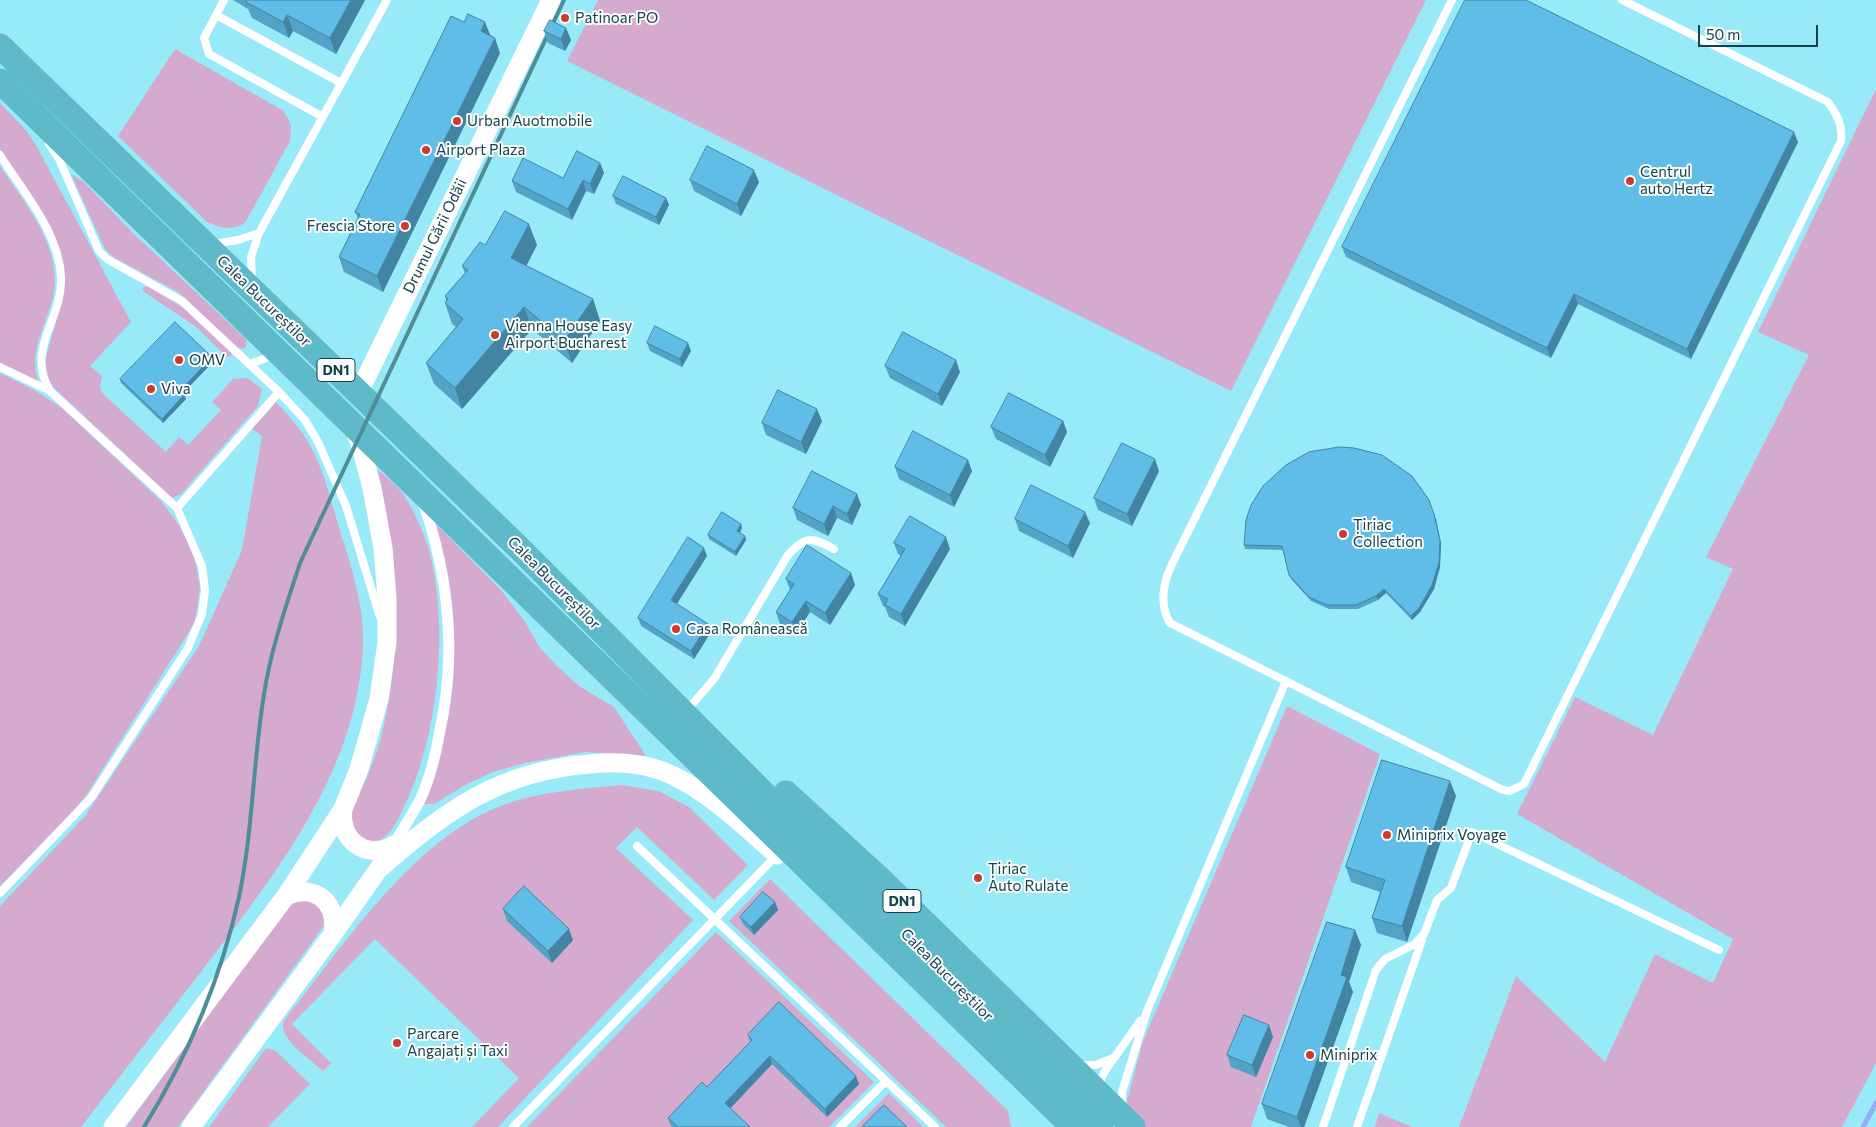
<!DOCTYPE html>
<html>
<head>
<meta charset="utf-8">
<style>
  body { margin:0 }
  #map { position:relative; width:1876px; height:1127px; overflow:hidden; background:#99eaf8; font-family:Commissioner,sans-serif }
  canvas { display:block }
  .scale { position:absolute; left:1698px; top:25px; width:120px; height:22px; box-sizing:border-box; border:2px solid #15434b; border-top:0; padding-left:6px; font-size:15px; line-height:18px; white-space:nowrap; color:#15434b; -webkit-text-stroke:4px #fbfbfb; paint-order:stroke }
</style>
</head>
<body>
<div id="map">
<canvas width="1876" height="1127"></canvas>
<div class="scale">50 m</div>
</div>
<script>
const ctx = document.querySelector('canvas').getContext('2d');
ctx.lineJoin = 'round';
function paint(path, color) { ctx.fillStyle = color; ctx.fill(path, 'evenodd'); }
function stroke(path, color, width, dash) { ctx.strokeStyle = color; ctx.lineWidth = width; ctx.lineCap = dash ? 'butt' : 'round'; ctx.setLineDash(dash || []); ctx.stroke(path); }
function label(font, color, halo, rows, align = 'center') {
  ctx.font = font + ' Commissioner,sans-serif'; ctx.lineWidth = 4; ctx.setLineDash([]); ctx.textBaseline = 'middle'; ctx.strokeStyle = halo; ctx.fillStyle = color; for (const [text, x, y, turn = 0] of rows) {
    ctx.save(); ctx.translate(x, y); ctx.rotate((+turn || 0) * Math.PI / 180); ctx.textAlign = isNaN(turn) ? turn : align; if (halo) ctx.strokeText(text, 0, 0); ctx.fillText(text, 0, 0); ctx.restore();
  }
}
paint(new Path2D(`
  M598 0H1426L1231 391 567 61Z
  M175 49 284 111 291 125 290 141 245 223C231 231 221 228 207 222L118 136Z
  M1876 89V1063L1842 1127H1459L1516 976 1605 1062 1655 954 1713 983 1733 939 1517 814 1575 697 1653 735 1733 569 1706 557 1809 355 1758 332Z
  M0 103 25 129 36 145 131 322 90 366 102 376 100 387 102 393 166 452 179 437 188 445 221 410 212 402 233 379 248 378 262 389 258 406 181 494 172 498 54 388 45 374V362L61 303 65 269 53 231 0 149Z
  M0 166C23 201 55 237 55 282 54 316 25 348 39 382L0 363Z
  M71 174 84 182 136 236 246 339V347L243 349 237 347 178 292 113 257 105 249Z
  M147 286 187 310 232 352 231 356 227 357 195 326 144 292 142 288Z
  M0 373 34 390 62 408 161 501 179 525 194 555 200 587 195 622 87 794 71 814 0 886Z
  M276 402C284 411 293 420 300 430 322 459 330 497 340 531 352 568 365 609 363 649 356 774 274 876 201 972 161 1023 121 1075 81 1127H0V906L85 816 199 646 242 550 262 436 252 429Z
  M377 469C386 477 397 485 404 495 412 507 424 533 428 547 450 623 439 738 403 809 398 820 390 837 378 841 372 843 362 840 356 839L349 817C362 788 376 760 383 729 404 645 396 552 377 469Z
  M434 522 501 590 523 619 540 648 556 665 579 686 614 707 646 756 585 752 525 763 493 772 467 784 434 804H424L422 801 446 725 454 659 453 625Z
  M1287 706 1380 754 1251 1127H1142L1132 1118 1127 1101 1143 1041Z
  M622 785 658 791 689 807 748 865 714 900 637 827 616 848 693 920 498 1127H472L519 1078 375 939 292 1024 331 1063 323 1071C311 1059 280 1041 283 1022 341 949 414 836 506 804 543 791 583 789 622 785Z
  M770 879 1008 1111 1011 1127H946L729 921Z
  M305 900 320 907 326 916 323 927 178 1127H126L281 915 295 902Z
  M716 932 874 1082 829 1127H527Z
  M266 1048 276 1051 310 1084 268 1127H209Z
  M889 1093 923 1127H855Z
  M1379 1113 1412 1127H1375Z`), '#d4aacf');
stroke(new Path2D(`
  M1863 1127 1876 1103`), '#96adf5', 5);
stroke(new Path2D(`
  M224 0 204 38 209 54 323 117
  M1452 0 1172 564C1163 583 1159 604 1170 623L1503 790 1510 791 1524 784 1841 141C1843 125 1837 115 1828 102L1622 0
  M216 15 341 83
  M49 144 59 159 99 251 107 259 182 301 279 392 305 420 319 444 346 506 380 617
  M0 155C23 192 59 232 61 277 63 321 25 347 50 391L177 508 202 566 205 590 202 614 188 648 91 798 0 893
  M213 244 238 240 259 233
  M252 280 251 257 259 233 387 0
  M250 364 274 355
  M0 367 50 391
  M177 508 279 392
  M688 709 714 679 788 555C806 535 812 537 834 549
  M637 846 935 1127
  M1080 1065H1096L1113 1058
  M1098 1086 1105 1071 1140 1021
  M1122 1107V1092L1147 1011 1286 681
  M513 1127 776 856
  M840 1127 886 1081
  M1323 1127 1376 970 1385 959 1415 944 1424 934 1437 900 1451 888 1472 832 1719 950
  M1357 1127 1422 940`), '#fff', 8);
stroke(new Path2D(`
  M397 839C405 826 413 813 420 800 430 779 436 753 440 730 457 652 449 577 423 502`), '#fff', 11);
stroke(new Path2D(`
  M359 392 551 0
  M343 809C338 840 367 861 394 845
  M380 868C447 810 499 771 590 764 616 761 647 763 672 775 711 794 744 826 777 855
  M286 896C316 883 338 903 333 934
  M113 1127 286 896 343 809 359 769 379 699 387 642V597L383 548 372 488 360 443 354 429
  M191 1127 333 934 387 857`), '#fff', 19);
stroke(new Path2D(`
  M0 46 520 549 866 896 1101 1127
  M0 81 1073 1127
  M786 793 881 880 1133 1127`), '#5ebac8', 25);
stroke(new Path2D(`
  M144 1127C188 1056 221 978 239 897 253 830 253 761 264 694 271 649 286 606 300 563L564 0`), '#4f8d98', 4);
paint(new Path2D(`
  M233 0H365L336 54 293 31 289 38 252 18 248 9Z
  M566 28 571 40 565 51 548 43 544 31Z
  M490 35 500 53 383 292 344 272 339 257 358 218 355 212Z
  M1798 142 1691 359 1578 304 1551 358 1346 257 1342 247Z
  M600 163 604 173 594 194 586 191 572 220 516 192 512 181 563 178Z
  M690 180 759 182 741 216 694 191Z
  M613 196 666 198 669 205 659 225 616 204Z
  M485 245H537L526 266 593 299 600 321 572 363 532 329 462 409 434 384 426 363 456 327 452 324 445 303 446 301 445 296 465 273 462 266Z
  M647 343 691 351 682 367 650 351Z
  M214 361 182 394 184 395 186 399 163 423 121 383 120 379Z
  M885 366 960 372 942 406 890 378Z
  M822 421 806 454 766 435 762 423Z
  M1063 421 1067 432 1050 467 996 439 991 427Z
  M895 467 972 471 954 507 899 479Z
  M1159 471 1132 526 1098 510 1094 498Z
  M857 494 861 505 852 525 837 518 828 536 797 520 793 508Z
  M1436 518 1441 544 1440 567 1434 589 1420 612 1412 620 1386 593 1378 600 1358 609H1329L1311 601 1291 579 1283 550 1245 549 1244 545Z
  M1015 519 1090 523 1073 558 1019 531Z
  M741 524 742 528 740 533 745 536 746 540 736 556 709 539 708 535Z
  M894 543 950 549 905 626 889 617 885 607 883 606 878 594 901 556 898 554Z
  M707 556 677 604 708 624 711 632 694 659 641 626 638 618Z
  M851 573 855 585 830 625 810 612 796 634 780 624 776 612 790 590 786 579Z
  M1456 796 1407 942 1377 933 1372 918 1380 892 1351 882 1346 867Z
  M775 902 778 910 754 935 743 924 740 917Z
  M503 909 573 940 552 963 507 921Z
  M1355 930 1361 945 1349 982 1353 992 1304 1127H1289L1267 1119 1262 1104Z
  M748 1035 859 1084 827 1117 772 1064 730 1108 750 1127H673L671 1126 668 1118 707 1087 750 1042Z
  M1273 1037 1256 1077 1231 1067 1227 1055Z`), '#53a3c7');
paint(new Path2D(`
  M351 0H365L336 54 330 38Z
  M287 15 293 31 289 38 283 22Z
  M485 22 491 37 481 31Z
  M566 28 571 40 565 51 561 39Z
  M495 38 500 53 383 292 377 276Z
  M1794 132 1798 142 1691 359 1687 349Z
  M600 163 604 173 594 194 590 184Z
  M754 170 759 182 741 216 737 204Z
  M583 180 586 191 572 220 568 209Z
  M666 198 669 205 659 225 656 217Z
  M529 224 537 245 519 280 511 258Z
  M1574 294 1578 304 1551 358 1547 348Z
  M593 299 600 321 572 363 564 341Z
  M524 307 532 329 462 409 455 388Z
  M688 343 691 351 682 367 680 359Z
  M212 357 214 361 181 395 180 391Z
  M956 360 960 372 942 406 938 394Z
  M184 395 186 399 163 423 162 419Z
  M817 409 822 421 806 454 801 442Z
  M1063 421 1067 432 1050 467 1045 455Z
  M1155 459 1159 471 1132 526 1127 514Z
  M968 460 972 471 954 507 950 495Z
  M857 494 861 505 852 525 847 514Z
  M833 506 837 518 828 536 824 524Z
  M1085 512 1090 523 1073 558 1068 546Z
  M1434 514 1441 544 1440 567 1434 589 1420 612 1412 620 1411 616Z
  M741 524 742 528 738 535 737 531Z
  M745 536 746 540 736 556 735 552Z
  M946 537 950 549 905 626 901 614Z
  M704 548 707 556 674 608 671 600Z
  M851 573 855 585 830 625 825 613Z
  M1384 589 1386 593 1378 600 1376 596Z
  M806 601 810 612 796 634 792 622Z
  M708 624 711 632 694 659 691 651Z
  M1450 781 1456 796 1407 942 1402 926Z
  M775 902 778 910 754 935 751 927Z
  M569 929 573 940 552 963 548 951Z
  M1355 930 1361 945 1349 982 1353 992 1304 1127H1301L1297 1117Z
  M1269 1025 1273 1037 1256 1077 1252 1065Z
  M770 1056 772 1064 728 1111 725 1103Z
  M856 1076 859 1084 827 1117 825 1109Z`), '#4384a2');
const building = new Path2D(`
  M247 0H351L330 38 287 15 283 22 246 2Z
  M1465 0H1526L1794 132 1687 349 1574 294 1547 348 1342 247Z
  M468 14 485 22 481 31 495 38 377 276 339 257 360 214 355 212 451 16 464 22Z
  M550 20 566 28 561 39 544 31Z
  M707 146 754 170 737 204 690 180Z
  M577 151 600 163 590 184 583 180 568 209 512 181 523 158 563 178Z
  M623 176 666 198 656 217 613 196Z
  M505 211 529 224 511 258 593 299 564 341 524 307 455 388 426 363 463 319 445 303 448 299 445 296 468 270 462 266 480 242 485 245Z
  M175 322 212 357 180 391 184 395 162 419 120 379Z
  M655 326 688 343 680 359 647 343Z
  M903 332 956 360 938 394 885 366Z
  M778 390 817 409 801 442 762 423Z
  M1009 393 1063 421 1045 455 991 427Z
  M913 431 968 460 950 495 895 467Z
  M1122 443 1155 459 1127 514 1094 498Z
  M1340 447 1354 448 1382 455 1412 476 1429 500 1434 514 1440 540 1439 563 1432 585 1419 608 1411 616 1384 589 1376 596 1356 605H1327L1309 597 1289 575 1282 546 1244 545 1246 520 1251 505 1263 486 1286 465 1309 452Z
  M812 471 857 494 847 514 833 506 824 524 793 508Z
  M1031 485 1085 512 1068 546 1015 519Z
  M722 512 741 524 737 531 745 536 735 552 708 535Z
  M910 516 946 537 901 614 885 605 888 599 878 594 905 549 894 543Z
  M688 537 704 548 671 600 708 624 691 651 638 618Z
  M807 545 851 573 825 613 806 601 792 622 776 612 794 584 786 579Z
  M1382 760 1450 781 1402 926 1372 918 1385 880 1346 867Z
  M524 886 569 929 548 951 503 909Z
  M763 892 775 902 751 927 740 917Z
  M1327 922 1355 930 1341 975 1347 977 1297 1117 1262 1104Z
  M779 1002 856 1076 825 1109 770 1056 725 1103 750 1127H678L668 1118 702 1082 707 1087 752 1040 748 1035Z
  M1244 1015 1269 1025 1252 1065 1227 1055Z
  M884 1105 907 1127H862Z`);
paint(building, '#60bde7');
stroke(building, '#4384a2', 1);
for (const [x, y, r, color] of [
  [565,18,5,"#c93c2d"],
  [457,121,5,"#c93c2d"],
  [426,150,5,"#c93c2d"],
  [1630,181,5,"#c93c2d"],
  [405,226,5,"#c93c2d"],
  [495,335,5,"#c93c2d"],
  [179,360,5,"#c93c2d"],
  [151,389,5,"#c93c2d"],
  [1343,534,5,"#c93c2d"],
  [676,629,5,"#c93c2d"],
  [1387,835,5,"#c93c2d"],
  [978,878,5,"#c93c2d"],
  [397,1043,5,"#c93c2d"],
  [1310,1055,5,"#c93c2d"]
]) { const dot = new Path2D(); dot.arc(x, y, r, 0, 2 * Math.PI); ctx.fillStyle = color; ctx.fill(dot); stroke(dot, '#fbfbfb', 2); }
for (const [x, y, w] of [
  [336,370,38],
  [902,901,38]
]) { const box = new Path2D(); box.roundRect(x - w / 2, y - 11.5, w, 23, 4); ctx.fillStyle = '#fbfbfb'; ctx.fill(box); stroke(box, '#15434b', 1); }
label('bold 14px', '#15434b', null, [
  ["DN1",336,370],
  ["DN1",902,901]
]);
label('15px', '#15434b', '#fbfbfb', [
  ["Patinoar PO",575,18],
  ["Urban Auotmobile",467,121],
  ["Airport Plaza",436,150],
  ["Centrul",1640,172],
  ["auto Hertz",1640,189],
  ["Frescia Store",395,226,"right"],
  ["Vienna House Easy",505,326],
  ["Airport Bucharest",505,343],
  ["OMV",189,360],
  ["Viva",161,389],
  ["Țiriac",1353,525],
  ["Collection",1353,542],
  ["Casa Românească",686,629],
  ["Miniprix Voyage",1397,835],
  ["Țiriac",988,869],
  ["Auto Rulate",988,886],
  ["Parcare",407,1034],
  ["Angajați și Taxi",407,1051],
  ["Miniprix",1320,1055]
], 'left');
label('15px', '#15434b', '#fbfbfb', [
  ["Drumul Gării Odăii",435,236,-64],
  ["Calea Bucureștilor",264,301,44],
  ["Calea Bucureștilor",554,583,45],
  ["Calea Bucureștilor",947,975,45]
]);
</script>
</body>
</html>
